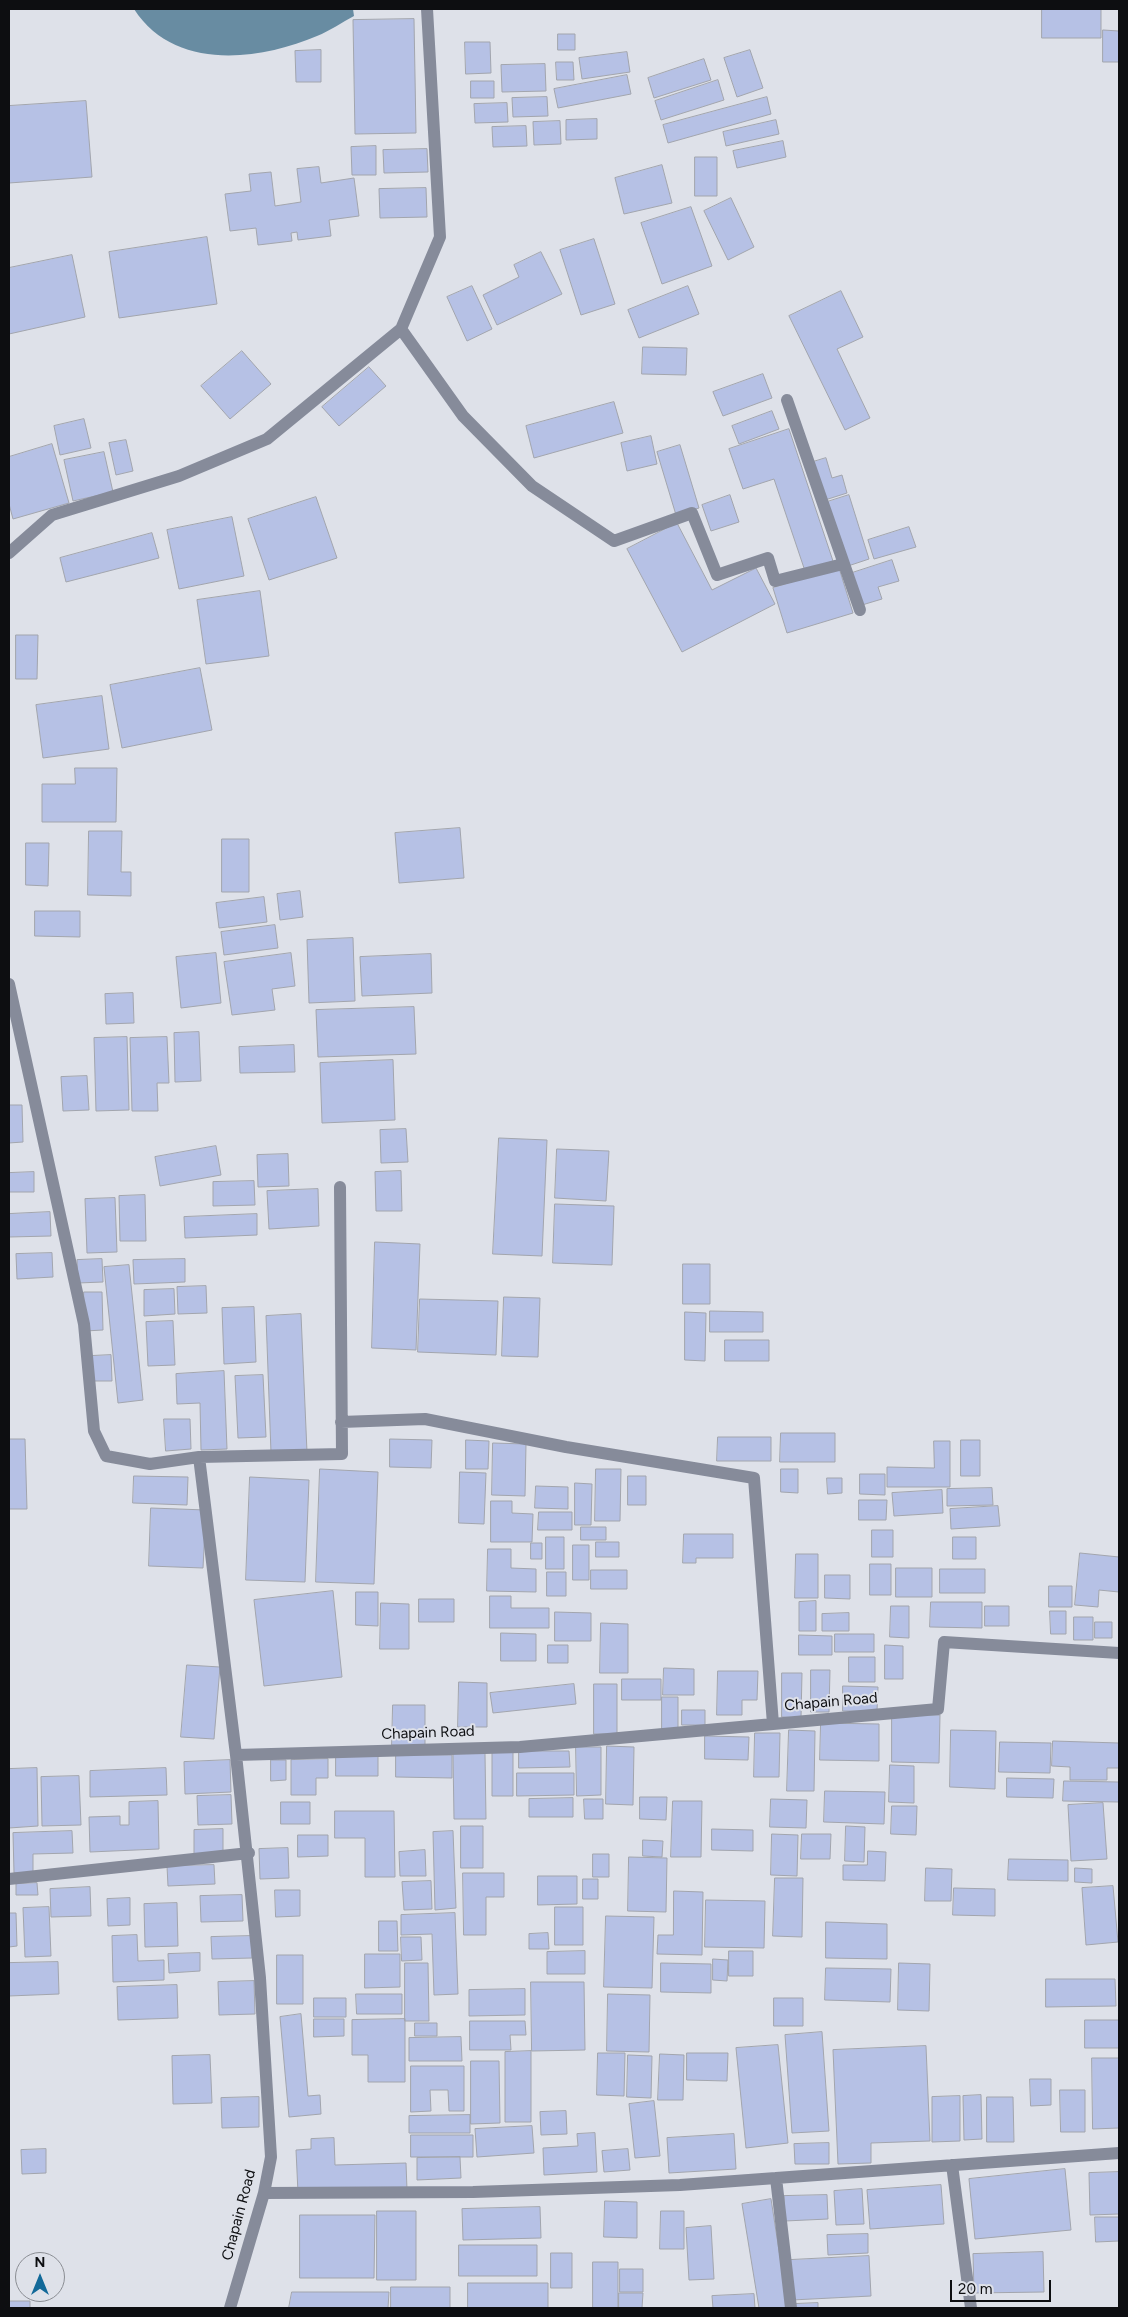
<!DOCTYPE html>
<html>
<head>
<meta charset="utf-8">
<style>
  body { margin:0 }
  #map { position:relative; width:1128px; height:2317px; overflow:hidden; background:#dee1e9; font-family:Figtree,sans-serif }
  canvas { display:block }
  .frame { position:absolute; inset:0; border:10px solid #0d0e11; pointer-events:none }
  .north { position:absolute; left:15px; top:2252px; width:50px; height:50px; box-sizing:border-box; background:#dee1e9; border:1px solid #8a8d93; border-radius:50%; rotate:0deg; font-size:14px; font-weight:700; line-height:20px; text-align:center; color:#0d0e11 }
  .north::after { content:''; display:block; margin:auto; width:18px; height:22px; background:#126999; clip-path:polygon(50% 0,100% 100%,50% 72%,0 100%) }
  .scale { position:absolute; left:950px; top:2280px; width:101px; height:22px; box-sizing:border-box; border:2px solid #0d0e11; border-top:0; padding-left:6px; font-size:15px; line-height:18px; white-space:nowrap; color:#0d0e11; -webkit-text-stroke:4px #dee1e9; paint-order:stroke }
</style>
</head>
<body>
<div id="map">
<canvas width="1128" height="2317"></canvas>
<div class="frame"></div>
<div class="north">N</div>
<div class="scale">20 m</div>
</div>
<script>
const ctx = document.querySelector('canvas').getContext('2d');
ctx.lineJoin = 'round';
function paint(path, color) { ctx.fillStyle = color; ctx.fill(path, 'evenodd'); }
function stroke(path, color, width, dash) { ctx.strokeStyle = color; ctx.lineWidth = width; ctx.lineCap = dash ? 'butt' : 'round'; ctx.setLineDash(dash || []); ctx.stroke(path); }
function label(font, color, halo, rows, align = 'center') {
  ctx.font = font + ' Figtree,sans-serif'; ctx.lineWidth = 4; ctx.setLineDash([]); ctx.textBaseline = 'middle'; ctx.strokeStyle = halo; ctx.fillStyle = color; for (const [text, x, y, turn = 0] of rows) {
    ctx.save(); ctx.translate(x, y); ctx.rotate((+turn || 0) * Math.PI / 180); ctx.textAlign = isNaN(turn) ? turn : align; if (halo) ctx.strokeText(text, 0, 0); ctx.fillText(text, 0, 0); ctx.restore();
  }
}
paint(new Path2D(`
  M134 9H353L354 16C342 22 330 31 317 36 258 61 174 71 134 9Z`), '#688ca2');
const building = new Path2D(`
  M1042 9H1101V38H1042Z
  M414 19 416 133 355 134 353 20Z
  M1103 30 1119 31V62H1103Z
  M558 34H575V50H558Z
  M465 42H490L491 73 466 74Z
  M321 50V82H296L295 51Z
  M750 50 763 88 737 97 724 58Z
  M627 52 630 72 582 79 579 58Z
  M704 59 711 80 654 98 648 78Z
  M556 62H573L574 80H557Z
  M545 64 546 91 502 92 501 65Z
  M627 75 631 94 558 108 554 89Z
  M718 80 724 100 661 120 655 101Z
  M471 81H494V98H471Z
  M547 97 548 116 513 117 512 98Z
  M767 97 771 114 668 143 663 125Z
  M86 101 92 177 9 183V106Z
  M507 103 508 122 475 123 474 104Z
  M597 119V139L566 140V120Z
  M776 120 779 134 726 146 723 132Z
  M560 121 561 144 534 145 533 122Z
  M526 126 527 146 493 147 492 127Z
  M783 141 786 157 737 168 733 151Z
  M376 146V175H352L351 147Z
  M427 149 428 172 384 173 383 150Z
  M695 157H717V196H695Z
  M662 165 672 203 624 214 615 178Z
  M319 167 321 183 354 178 359 216 329 220 331 236 298 240 297 232 291 233 292 241 258 245 256 228 230 231 225 194 251 191 249 174 271 172 275 206 301 202 297 169Z
  M426 188 427 217 380 218 379 189Z
  M731 198 754 247 728 260 704 211Z
  M691 207 712 266 662 284 641 223Z
  M207 237 217 304 119 318 109 252Z
  M594 239 615 304 581 315 560 250Z
  M541 252 562 294 497 325 483 295 519 277 514 265Z
  M72 255 85 317 9 334V268Z
  M472 286 492 329 467 341 447 297Z
  M688 286 699 314 639 338 628 310Z
  M841 291 863 337 837 349 870 418 845 430 789 316Z
  M643 347 687 348 686 375 642 374Z
  M242 351 271 384 230 419 201 386Z
  M369 367 386 386 339 426 322 407Z
  M763 374 772 398 723 416 713 392Z
  M614 402 623 433 534 458 526 426Z
  M772 411 779 429 739 444 732 426Z
  M84 419 91 448 60 455 54 426Z
  M789 429 833 561 805 571 774 479 743 489 729 449Z
  M651 436 657 464 627 471 621 443Z
  M126 440 133 471 116 475 109 443Z
  M52 444 69 503 13 519 9 504V457Z
  M680 445 699 508 676 515 657 452Z
  M104 452 113 492 73 501 64 460Z
  M826 458 832 478 842 475 847 493 825 500 813 462Z
  M730 495 739 522 711 531 702 505Z
  M849 495 869 559 848 566 827 502Z
  M316 497 337 558 269 580 248 519Z
  M232 517 244 576 179 589 167 530Z
  M677 523 712 590 756 568 775 604 682 652 627 549Z
  M909 527 916 547 874 559 868 540Z
  M152 533 159 558 66 582 60 558Z
  M892 560 899 581 878 587 882 599 862 605 852 573Z
  M839 568 853 613 787 633 773 588Z
  M260 591 269 656 206 664 197 600Z
  M16 635H38L37 679H16Z
  M200 668 212 730 122 748 110 685Z
  M102 696 109 749 43 758 36 705Z
  M75 768H117L116 822H42V784H75Z
  M460 828 464 878 399 883 395 833Z
  M89 831H122L121 872H131V896L88 895Z
  M222 839H249V892H222Z
  M26 843H49L48 886 26 885Z
  M300 891 303 917 280 920 277 894Z
  M264 897 267 922 219 928 216 903Z
  M35 911H80V937L35 936Z
  M275 925 278 948 224 955 221 932Z
  M353 938 355 1001 309 1003 307 940Z
  M216 953 221 1003 181 1008 176 957Z
  M291 953 295 986 272 989 275 1010 232 1015 224 962Z
  M431 954 432 993 362 996 360 957Z
  M133 993 134 1023 106 1024 105 994Z
  M414 1007 416 1054 318 1057 316 1010Z
  M199 1032 201 1081 175 1082 174 1033Z
  M127 1037 129 1110 96 1111 94 1038Z
  M167 1037 169 1083H157L158 1111H132L130 1038Z
  M294 1045 295 1072 240 1073 239 1047Z
  M393 1060 395 1120 322 1123 320 1063Z
  M87 1076 89 1110 63 1111 61 1077Z
  M9 1105H22L23 1142 9 1143Z
  M406 1129 408 1162 381 1163 380 1130Z
  M499 1138 547 1140 542 1256 493 1254Z
  M216 1146 221 1175 160 1186 155 1157Z
  M557 1149 609 1151 606 1201 555 1198Z
  M288 1154 289 1186 258 1187 257 1155Z
  M401 1171 402 1211H376L375 1172Z
  M34 1172V1192H9V1173Z
  M254 1181 255 1205 213 1206V1182Z
  M318 1189 319 1226 269 1229 267 1191Z
  M145 1195 146 1241H120L119 1196Z
  M115 1198 117 1252 87 1253 85 1199Z
  M555 1204 614 1206 612 1265 553 1263Z
  M50 1212 51 1236 9 1237V1214Z
  M257 1214V1235L185 1238 184 1217Z
  M375 1242 420 1244 416 1350 372 1348Z
  M52 1253 53 1277 17 1279 16 1254Z
  M102 1259 103 1282 78 1283 77 1260Z
  M185 1259V1282L134 1284 133 1260Z
  M683 1264H710V1304H683Z
  M129 1265 143 1400 118 1403 104 1267Z
  M206 1286 207 1313 178 1314 177 1287Z
  M174 1289 175 1314 144 1316V1290Z
  M84 1292H102L103 1330 85 1331Z
  M504 1297 540 1298 538 1357 502 1356Z
  M420 1299 498 1301 496 1355 418 1352Z
  M254 1307 256 1362 224 1364 222 1308Z
  M710 1311 763 1312V1332H710Z
  M685 1312 706 1313 705 1361 685 1360Z
  M301 1314 307 1452 271 1453 266 1316Z
  M173 1321 175 1365 148 1366 146 1322Z
  M725 1340H769V1361H725Z
  M111 1355 112 1381H92L91 1356Z
  M224 1371 227 1449 201 1450 200 1403 177 1404 176 1374Z
  M263 1375 266 1437 238 1438 235 1376Z
  M164 1419H190L191 1449 166 1451Z
  M781 1433H835V1462H780Z
  M718 1437H771V1461H717Z
  M9 1439H25L27 1509H9Z
  M390 1439 432 1440 431 1468 390 1467Z
  M466 1440 489 1441 488 1469H466Z
  M961 1440H980V1476H961Z
  M934 1441H950V1487H887V1467L934 1468Z
  M493 1443 526 1444 525 1496 492 1495Z
  M320 1469 378 1472 374 1584 316 1582Z
  M596 1469H621L620 1521H595Z
  M781 1469H798V1493L781 1492Z
  M460 1472 486 1473 484 1524 459 1523Z
  M860 1474H885V1495L860 1494Z
  M134 1476 188 1477 187 1505 133 1503Z
  M628 1476H646V1505H628Z
  M250 1477 309 1480 305 1582 246 1580Z
  M827 1478H842V1493L828 1494Z
  M575 1483 592 1484 591 1525H575Z
  M536 1486 568 1487V1509L535 1508Z
  M992 1488 993 1505 947 1506V1489Z
  M942 1490 943 1513 894 1516 892 1493Z
  M859 1500H887L886 1520H859Z
  M491 1501H512V1513L533 1514 532 1542H491Z
  M998 1506 1000 1526 951 1529 950 1509Z
  M151 1508 206 1510 203 1568 149 1566Z
  M539 1512H572V1530H538Z
  M581 1527H606V1540H581Z
  M872 1530H893V1557H872Z
  M684 1534H733V1558H696V1563H683Z
  M546 1537H564V1569H546Z
  M953 1537H976V1559H953Z
  M596 1542H619V1557H596Z
  M531 1543H542V1559H531Z
  M573 1545H589V1580H573Z
  M488 1549H511V1568L536 1569V1592L487 1591Z
  M1080 1553 1119 1557V1592L1099 1590 1098 1607 1075 1605Z
  M796 1554H818V1598H795Z
  M870 1564H891V1595H870Z
  M896 1568H932V1597H896Z
  M940 1569H985V1593H940Z
  M591 1570H627V1589H591Z
  M547 1572H566V1596H547Z
  M825 1575H850V1599L825 1598Z
  M1049 1586H1072V1607H1049Z
  M333 1591 342 1677 264 1686 254 1600Z
  M356 1592H378V1626L356 1625Z
  M490 1596H511V1608H549V1628H490Z
  M419 1599H454V1622H419Z
  M816 1601V1631H799V1602Z
  M931 1602H982V1628L930 1627Z
  M381 1603 409 1604V1649H380Z
  M891 1606H909V1638L890 1637Z
  M985 1606H1009V1626H985Z
  M1050 1611H1066V1634H1051Z
  M555 1612 591 1613V1641H555Z
  M849 1613V1631H822V1614Z
  M1074 1617H1093V1640H1074Z
  M1095 1622H1112V1638H1095Z
  M601 1623 628 1624V1673H600Z
  M501 1633 536 1634V1661H501Z
  M835 1634H874V1652H835Z
  M799 1635 832 1636V1655H799Z
  M548 1645H568V1663H548Z
  M885 1645 903 1646V1679H885Z
  M849 1657H875V1682H849Z
  M187 1665 220 1667 214 1739 181 1737Z
  M664 1668 694 1669V1695H663Z
  M811 1670H830L829 1712H811Z
  M718 1671H758L757 1700H742V1715H717Z
  M782 1673H802L801 1718 782 1717Z
  M622 1679H661V1700H622Z
  M459 1682 487 1683V1727H458Z
  M574 1684 576 1704 493 1713 490 1693Z
  M594 1684H617V1734H594Z
  M843 1686 878 1687 877 1711H843Z
  M662 1697H678V1729H662Z
  M393 1705H425V1746L392 1745Z
  M682 1710H705V1725H682Z
  M892 1715H940L939 1763 892 1762Z
  M821 1723 879 1724V1761L820 1760Z
  M789 1730 815 1731 814 1791H787Z
  M951 1730 996 1731 995 1789 950 1787Z
  M755 1733H780L779 1777H754Z
  M705 1736 749 1737 748 1760 705 1759Z
  M1053 1741 1119 1743V1768H1107V1780H1070V1767L1052 1766Z
  M1000 1742 1051 1743 1050 1773 999 1772Z
  M607 1746 634 1747 633 1805 606 1804Z
  M576 1747H601V1795L577 1796Z
  M519 1751H569L570 1767 519 1768Z
  M513 1752V1796H492V1753Z
  M485 1753 486 1819H454L453 1754Z
  M396 1755H452V1778L396 1777Z
  M336 1756H378V1776H336Z
  M328 1759V1778H316V1795H291V1760Z
  M230 1760 231 1792 185 1794 184 1762Z
  M271 1760H286V1780L271 1781Z
  M890 1765 914 1766V1803L889 1802Z
  M37 1768 38 1826 9 1828V1769Z
  M166 1768 167 1795 90 1797V1771Z
  M517 1773H574V1795L517 1796Z
  M79 1776 81 1825 42 1826 41 1777Z
  M1007 1778 1054 1779 1053 1798 1007 1797Z
  M1064 1781 1119 1782V1802L1063 1801Z
  M825 1791 885 1792 884 1824 824 1822Z
  M231 1795 232 1824 198 1825 197 1796Z
  M640 1797H667L666 1820 640 1819Z
  M573 1798V1817H529V1799Z
  M584 1799H603V1819H585Z
  M771 1799 807 1800 806 1828 770 1827Z
  M158 1801 159 1849 90 1852 89 1817 120 1816V1825H129V1802Z
  M673 1801H702L701 1857H671Z
  M281 1802H310V1824H281Z
  M1103 1803 1107 1859 1071 1861 1068 1805Z
  M892 1806H917L916 1835 891 1834Z
  M335 1811H394L395 1877H365V1838H335Z
  M461 1826H483V1868H461Z
  M846 1826 865 1827 864 1862 845 1861Z
  M223 1829V1853L194 1854V1830Z
  M712 1829 753 1830V1851L712 1850Z
  M72 1831 73 1853 33 1854V1873H14L13 1833Z
  M453 1831 456 1908 435 1910 433 1832Z
  M772 1834 798 1835 797 1876 771 1875Z
  M802 1834H831L830 1859H801Z
  M298 1835H328V1856L298 1857Z
  M643 1840 663 1841 662 1857 643 1856Z
  M288 1848 289 1878 260 1879 259 1849Z
  M425 1850 426 1876H400L399 1852Z
  M868 1851 886 1852 885 1881 843 1880V1865H867Z
  M593 1854H609V1877H593Z
  M629 1857 667 1858 666 1912 628 1911Z
  M1009 1859 1068 1860V1881L1008 1880Z
  M214 1865 215 1884 168 1886 167 1866Z
  M926 1868 952 1869 951 1901H925Z
  M1075 1868 1092 1869V1883L1075 1882Z
  M463 1873H504V1897H486V1935H464Z
  M538 1876H577V1904L538 1905Z
  M775 1878H803L802 1937 773 1936Z
  M583 1879H598V1899H583Z
  M431 1881 432 1909 404 1910 402 1882Z
  M37 1883 38 1895H16V1884Z
  M1113 1886 1118 1942 1086 1945 1082 1888Z
  M90 1887 91 1916 51 1917 50 1889Z
  M954 1888 995 1889V1916L953 1915Z
  M275 1890H300V1916L276 1917Z
  M674 1891 703 1892 702 1955 657 1954 658 1935H673Z
  M242 1895 243 1921 201 1922 200 1896Z
  M130 1898V1925L108 1926 107 1899Z
  M706 1900 765 1901 764 1948 705 1947Z
  M177 1903 178 1946 145 1947 144 1904Z
  M49 1907 51 1956 25 1957 23 1908Z
  M555 1907H583V1945H555Z
  M9 1913H16L17 1946 9 1947Z
  M455 1913 458 1994 434 1995 432 1934 401 1935V1915Z
  M606 1916 654 1917 652 1988 604 1987Z
  M379 1921H397L398 1951H379Z
  M826 1922 887 1924V1959L826 1958Z
  M548 1933 549 1949H529V1934Z
  M137 1935 138 1961 164 1960V1980L113 1982 112 1936Z
  M251 1936 252 1958 212 1959 211 1937Z
  M401 1937H421L422 1960 402 1961Z
  M585 1951V1974H547V1952Z
  M729 1951H753V1976H729Z
  M200 1953V1971L169 1973 168 1954Z
  M365 1954H400V1987L365 1988Z
  M277 1955H303V2004H277Z
  M713 1959 728 1960 727 1981 713 1980Z
  M58 1962 59 1994 9 1996V1963Z
  M405 1963H428L429 2021H405Z
  M661 1963 711 1964V1993L661 1992Z
  M899 1963 930 1964 929 2011 898 2010Z
  M826 1968 891 1969 890 2002 825 2000Z
  M1046 1979H1115L1116 2006 1046 2007Z
  M254 1981 255 2014 219 2015 218 1982Z
  M531 1982H584L585 2050 532 2051Z
  M177 1985 178 2018 118 2020 117 1987Z
  M525 1989V2015L469 2016V1990Z
  M356 1994H402V2014H357Z
  M608 1994 650 1995 649 2052 607 2051Z
  M314 1998H346V2017H314Z
  M774 1998H803V2026H774Z
  M301 2014 308 2096 320 2095 321 2114 289 2117 280 2017Z
  M314 2019H344V2036L314 2037Z
  M405 2019V2082H368V2055H352V2020Z
  M1085 2020H1119V2048H1085Z
  M470 2021H525L526 2035H510L511 2050H470Z
  M415 2023H437V2036H415Z
  M822 2032 829 2131 792 2133 785 2035Z
  M461 2037 462 2061H409V2038Z
  M778 2045 788 2143 746 2148 736 2048Z
  M926 2046 930 2141 871 2143V2163L838 2164 833 2050Z
  M531 2051V2122H505V2052Z
  M598 2053H625L624 2096 597 2095Z
  M687 2053H728L727 2081 687 2080Z
  M660 2054 684 2055 683 2100H658Z
  M210 2055 212 2103 173 2104 172 2056Z
  M628 2055 652 2056 651 2098 627 2097Z
  M1092 2058H1119V2128L1093 2129Z
  M471 2061H499L500 2123 471 2124Z
  M411 2066H464V2111H449L448 2090H430L431 2111 411 2112Z
  M1030 2079H1051V2105L1031 2106Z
  M1060 2090H1085V2132H1061Z
  M981 2095 982 2139 964 2140 963 2096Z
  M960 2096V2141L932 2142V2097Z
  M259 2097V2127L222 2128 221 2098Z
  M987 2097H1013L1014 2142H987Z
  M654 2101 660 2156 635 2158 629 2104Z
  M566 2111 567 2134 541 2135 540 2112Z
  M470 2115V2133H409V2116Z
  M532 2126 534 2153 477 2157 475 2129Z
  M595 2133 597 2172 544 2175 543 2148 578 2146 577 2134Z
  M734 2134 736 2169 669 2173 667 2138Z
  M411 2135H473V2157H411Z
  M334 2138 335 2165 406 2163 407 2190 298 2193 296 2150 311 2149V2139Z
  M829 2143V2164H795L794 2144Z
  M46 2149V2173L22 2174 21 2150Z
  M628 2149 630 2170 604 2172 602 2151Z
  M460 2157 461 2178 417 2180V2158Z
  M1065 2169 1071 2230 975 2239 969 2179Z
  M1119 2172V2214L1090 2215 1089 2173Z
  M941 2185 944 2224 870 2229 867 2190Z
  M862 2189 864 2224 836 2225 834 2191Z
  M827 2195 828 2219 785 2221 784 2196Z
  M771 2199 788 2308H759L742 2204Z
  M605 2201 637 2202V2238L604 2237Z
  M540 2207 541 2238 463 2240 462 2209Z
  M377 2211H416V2280H377Z
  M661 2211H684V2249H660Z
  M300 2215H375L374 2278H300Z
  M1095 2217H1119V2241L1096 2242Z
  M711 2226 714 2279 689 2280 686 2228Z
  M868 2234V2253L828 2255 827 2235Z
  M459 2245H537V2276H459Z
  M1043 2252 1044 2292 974 2293 973 2254Z
  M551 2253H572V2288H551Z
  M869 2256 871 2296 792 2300 790 2260Z
  M593 2262H618V2308H593Z
  M620 2269H643V2292H620Z
  M468 2283H548V2308H468Z
  M391 2287H450V2308H391Z
  M292 2292H389L388 2308H289Z
  M619 2293H643L642 2308H619Z
  M754 2294 755 2308H713L712 2296Z
  M9 2301H30V2308H9Z
  M818 2303V2308H795L794 2304Z`);
paint(building, '#b6c1e5');
stroke(building, '#a2a5ad', 1);
stroke(new Path2D(`
  M401 329 463 416 532 486 614 541 692 513 717 575 768 558 775 581 843 564
  M787 400 860 610
  M9 553 52 515 179 476 267 439 401 329 440 237 427 9
  M9 984 84 1324 94 1431 106 1456 150 1464 199 1457
  M341 1422 425 1419 566 1447 754 1478 773 1724
  M236 1755 199 1457 342 1454 340 1187
  M9 1879 249 1853
  M952 2165 971 2308
  M776 2178 791 2308
  M264 2193 473 2192 680 2185 1119 2153
  M230 2308 264 2193 271 2157 260 1978 236 1755 520 1747 938 1709 944 1642 1119 1653`), '#868b9a', 12);
label('15px', '#0d0e11', '#dee1e9', [
  ["Chapain Road",831,1702,-5],
  ["Chapain Road",428,1733,-2],
  ["Chapain Road",239,2215,-75]
]);
</script>
</body>
</html>
